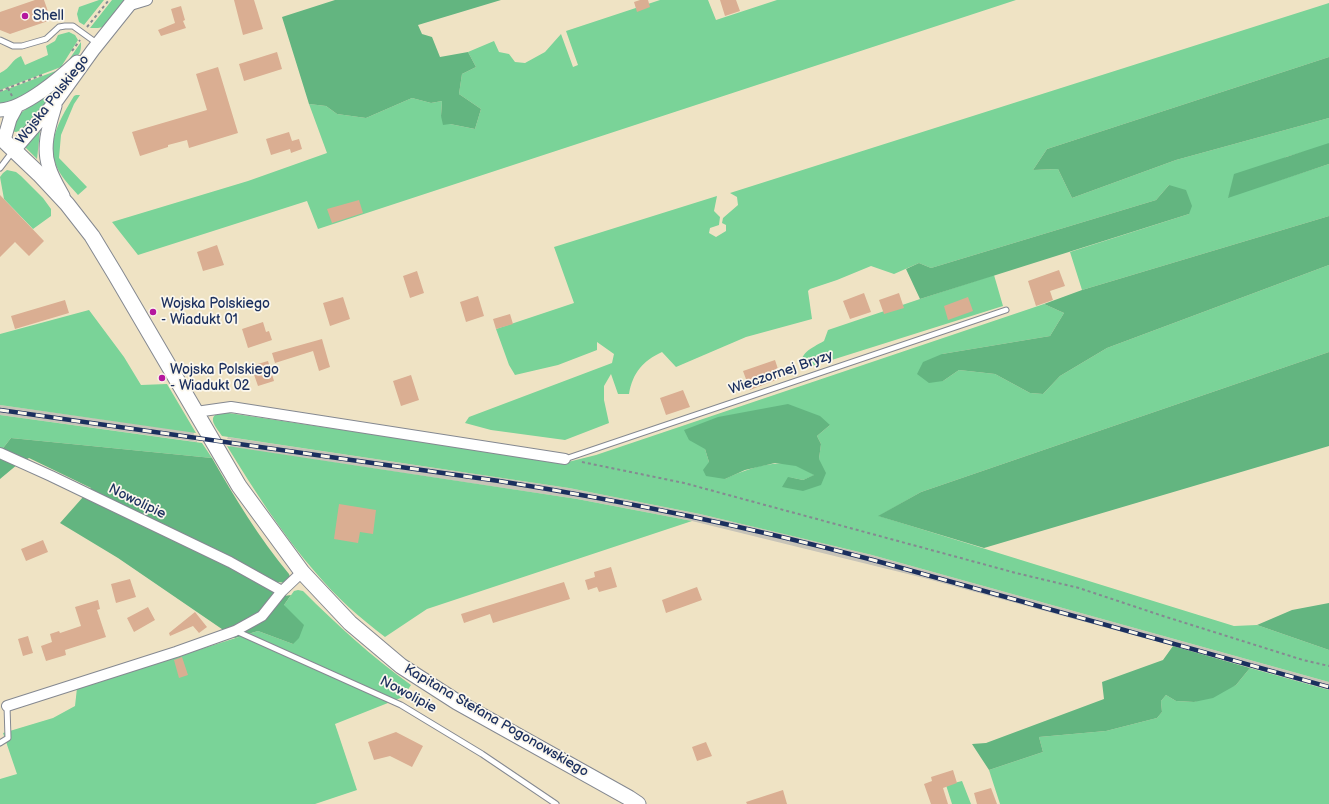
<!DOCTYPE html>
<html>
<head>
<meta charset="utf-8">
<style>
  body { margin:0 }
  canvas { display:block; background:#efe3c4 }
</style>
</head>
<body>
<canvas width="1329" height="804"></canvas>
<script>
const ctx = document.querySelector('canvas').getContext('2d');
ctx.lineJoin = 'round';
function paint(path, color) { ctx.fillStyle = color; ctx.fill(path, 'evenodd'); }
function stroke(path, color, width, dash) { ctx.strokeStyle = color; ctx.lineWidth = width; ctx.lineCap = dash ? 'butt' : 'round'; ctx.setLineDash(dash || []); ctx.stroke(path); }
function label(font, color, halo, rows, align = 'center') {
  ctx.font = font + ' "Balsamiq Sans",sans-serif'; ctx.lineWidth = 3.5; ctx.setLineDash([]); ctx.textBaseline = 'middle'; ctx.strokeStyle = halo; ctx.fillStyle = color; for (const [text, x, y, turn = 0] of rows) {
    ctx.save(); ctx.translate(x, y); ctx.rotate((+turn || 0) * Math.PI / 180); ctx.textAlign = isNaN(turn) ? turn : align; if (halo) ctx.strokeText(text, 0, 0); ctx.fillText(text, 0, 0); ctx.restore();
  }
}
paint(new Path2D(`
  M0 405 194 432 193 440 197 441V442L0 415Z
  M228 437 569 488 700 514 872 555 1329 682V690L1173 646 924 578 692 521 577 499 230 447 231 439H227Z`), '#c8c4b8');
paint(new Path2D(`
  M99 0H104L84 25 79 22 77 14 79 7Z
  M112 0H125L103 27 98 28H90Z
  M660 0H708L716 20 777 0H1016L318 229 307 201 138 255 112 222 248 181 327 153 309 104 326 106 337 114 366 118 412 98 431 103 442 101 441 116 450 124 475 129 481 109 459 94 462 74 476 67 468 52 494 41 499 52 509 54 515 62 525 63 545 52 561 34 573 67 578 65 566 31Z
  M1329 3V57L1047 149 1033 170 1058 169 1072 198 1176 160 1329 118V143L1328 145 1286 157 1228 197 1329 164V216L1082 290 1070 252 1189 214 1169 185 1156 200 931 268 919 263 894 274 871 266 837 280 810 289 808 291 812 319 746 337 676 367 662 352C643 361 633 372 629 394H618L611 374 604 386V400L609 423 565 440 491 430 465 423 469 417 612 363 614 354 597 342V350L558 365 515 375 509 365 496 329 574 303 554 247 717 196 714 211 720 217 719 225 710 228 709 233 716 237 726 231V225L722 223 723 218 738 205 737 197 730 193Z
  M69 32 75 35 78 40 61 67 0 90V73C12 67 11 60 21 56L25 65 48 55 46 46 55 41 58 35Z
  M81 42C81 46 81 49 80 52 74 65 27 96 12 102 9 104 4 104 0 105V92L61 69 66 64Z
  M58 87 59 89 26 128 16 132 11 131 14 121 22 112Z
  M76 95H80L74 104 61 135 59 158 87 187 78 195C70 186 60 176 56 165 46 141 62 116 74 96Z
  M40 131 37 159 24 146Z
  M7 170 16 172 21 176 43 198 51 209V216L33 229 4 199 0 177 3 173Z
  M1329 265V352L921 492 879 516 1234 626 1257 625 1329 650V682L872 555 700 514 569 488 222 436C216 427 205 416 222 412L564 463 596 455 1044 304 1064 313 1050 336 942 354 943 381 959 370 995 374 1030 393 1043 394 1060 376 1107 348ZM830 425 817 436 821 444 819 459 821 485 788 477 803 480 815 475C809 472 804 469 798 466 777 458 744 470 725 479L709 462 705 449Z
  M994 275 1003 306 800 370C800 352 810 349 824 341L828 330 920 299Z
  M89 310 124 357 141 385 167 384 196 433 0 405V334Z
  M0 415 202 443 212 458 11 438 0 452Z
  M227 446 577 499 692 521 427 609 385 637C360 618 336 597 316 573 282 534 254 490 227 446Z
  M298 590 303 591C337 625 372 657 411 685L403 697 335 724 357 790 315 804H0V779L17 774 3 733 53 718 75 706 77 688 258 631 293 644 284 605 294 591Z
  M1250 668 1329 690V804H1000L989 770 1043 752 1039 737 1106 731 1157 718 1162 712 1161 701 1166 695 1176 701 1194 702 1236 685Z
  M962 781 971 804H952L946 785Z`), '#7ad398');
paint(new Path2D(`
  M335 0H501L418 25 422 34 432 37 440 57 468 52 476 67 462 74 459 94 481 109 475 129 450 124 443 125 441 116 442 101 431 103 412 98 366 118 337 114 326 106 309 104 282 17Z
  M1329 57V118L1176 160 1072 198 1058 169 1033 170 1047 149Z
  M1329 143V164L1228 198 1234 174Z
  M1169 185 1186 190 1192 206 1189 214 920 299 906 269 919 263 931 268 1156 200Z
  M1329 216V265L1107 348 1060 376 1043 394 1030 393 995 374 959 370 943 381 929 383 917 374 923 362 942 354 1050 336 1064 313 1044 304 1082 290Z
  M1329 352V446L984 548 878 516 921 492Z
  M788 404 820 416 830 425 817 436 821 444 819 459 826 473 821 485 803 491 782 487 788 477 803 480 814 475 796 466 775 463 745 470 725 479 706 476 703 470 709 462 705 449 689 440 684 430 718 417Z
  M11 438 212 458C235 498 259 538 289 574L290 577 286 583 278 582 271 590 284 596 291 595 284 605 304 625 299 638 293 644 258 631 235 638 118 558 60 523 91 488 29 458 18 464 0 479V452Z
  M1329 603V650L1257 625 1292 610Z
  M1173 646 1250 668 1236 685 1213 698 1194 702 1176 701 1166 695 1161 701 1162 712 1157 718 1106 731 1039 737 1043 752 989 770 972 744 986 743 1104 699 1102 682 1163 660Z`), '#63b580');
paint(new Path2D(`
  M35 0H44L51 20 10 34 0 30V12Z
  M234 0H254L263 29 243 35Z
  M640 0H648L650 7 637 12 634 2Z
  M720 0H736L740 11 725 16Z
  M181 6 185 20 183 21 186 28 161 36 158 30 175 23 171 9Z
  M277 52 282 69 244 81 239 64Z
  M218 67 238 133 189 148 187 140 168 145V147L140 156 132 132 207 110 196 74Z
  M289 132 292 141 299 139 302 149 291 153 290 149 271 155 266 139Z
  M0 195 44 241 29 256 15 242 0 257Z
  M359 200 363 213 332 223 327 209Z
  M217 245 224 265 203 271 197 252Z
  M1059 270 1065 286 1050 291 1053 300 1036 306 1028 281Z
  M417 271 424 293 410 298 403 276Z
  M864 293 871 312 850 319 843 301Z
  M899 293 904 308 884 314 879 300Z
  M478 296 484 316 466 322 460 302Z
  M343 297 350 319 330 326 323 303Z
  M968 297 973 311 948 320 944 306Z
  M65 300 69 313 15 329 11 316Z
  M510 314 513 324 496 329 493 319Z
  M263 322 266 332 269 331 272 340 248 348 242 329Z
  M322 339 330 367 319 371 313 351 275 363 272 353Z
  M775 360 781 378 750 390 743 371Z
  M268 361 274 381 258 386 251 366Z
  M411 375 419 400 401 406 393 381Z
  M683 390 690 407 666 415 660 398Z
  M339 504 376 510 373 534 360 532 358 543 334 539Z
  M43 540 48 552 26 561 21 549Z
  M611 567 617 587 599 592 597 587 588 590 585 580 595 577 594 572Z
  M130 579 136 597 116 603 111 584Z
  M564 582 570 599 493 623 490 614 464 623 461 614Z
  M697 587 702 600 666 613 662 600Z
  M98 600 100 609 97 610 106 637 65 650 66 655 46 661 41 646 52 642 50 634 59 631 60 633 81 626 75 607Z
  M148 607 155 620 134 632 127 618Z
  M195 612 207 627 199 633 193 626 170 636 169 633Z
  M28 636 33 653 23 656 18 639Z
  M182 657 188 675 179 678 174 660Z
  M396 732 423 746 412 767 390 756 374 760 368 742Z
  M706 742 712 756 697 761 692 747Z
  M953 770 957 783 943 788 948 804H931L924 784 932 781 931 777Z
  M991 788 997 804H977L974 793Z
  M783 790 787 804H747L746 802Z`), '#daae92');
const service = new Path2D(`
  M0 40 13 46H22L46 39 59 27 65 26H73L98 44
  M0 168 13 151
  M565 459 1006 310
  M236 631 401 705 482 754 556 804
  M0 743 8 738 7 706`);
const minor = new Path2D(`
  M127 6 147 0
  M196 412 231 407 565 459
  M0 453 51 476 230 562 282 591
  M7 706 176 652 235 631 262 616 282 591 302 572`);
const tertiary = new Path2D(`
  M55 106C49 126 42 147 49 167 52 177 58 187 63 196
  M0 110C24 109 60 78 77 62
  M4 140 10 119 17 106
  M14 150 57 100 93 50 133 0`);
const secondary = new Path2D(`
  M0 137 39 174 67 204 92 236 115 274 239 486 302 572 350 623 401 666 457 702 629 798 638 804`);
stroke(service, '#858991', 7);
stroke(minor, '#858991', 12);
stroke(tertiary, '#858991', 15);
stroke(secondary, '#858991', 17);
stroke(new Path2D(`
  M87 27 109 0
  M72 51 80 40
  M8 88 12 96
  M0 91 42 75
  M582 462 684 483 1016 573 1079 588 1163 616 1303 660 1329 666`), '#858991', 2, [3, 3]);
stroke(service, '#fff', 5);
stroke(minor, '#fff', 10);
stroke(tertiary, '#fff', 13);
stroke(secondary, '#fff', 15);
const rail = new Path2D(`
  M0 410 499 481C625 501 749 527 873 560L1329 687`);
stroke(rail, '#1b2f5e', 4.5);
stroke(rail, '#fbf7ec', 3, [9]);
for (const [x, y, r, color] of [
  [25,16,4,"#b5179e"],
  [153,312,4,"#b5179e"],
  [162,378,4,"#b5179e"]
]) { const dot = new Path2D(); dot.arc(x, y, r, 0, 2 * Math.PI); ctx.fillStyle = color; ctx.fill(dot); stroke(dot, '#fbf7ec', 1.5); }
label('14px', '#1b2f5e', '#fbf7ec', [
  ["Shell",33,16],
  ["Wojska Polskiego",161,304],
  ["- Wiadukt 01",161,320],
  ["Wojska Polskiego",170,370],
  ["- Wiadukt 02",170,386]
], 'left');
label('14px', '#1b2f5e', '#fbf7ec', [
  ["Wojska Polskiego",53,100,-52],
  ["Wieczornej Bryzy",781,373,-19],
  ["Nowolipie",137,502,26],
  ["Nowolipie",408,695,28],
  ["Kapitana Stefana Pogonowskiego",496,721,30]
]);
</script>
</body>
</html>
